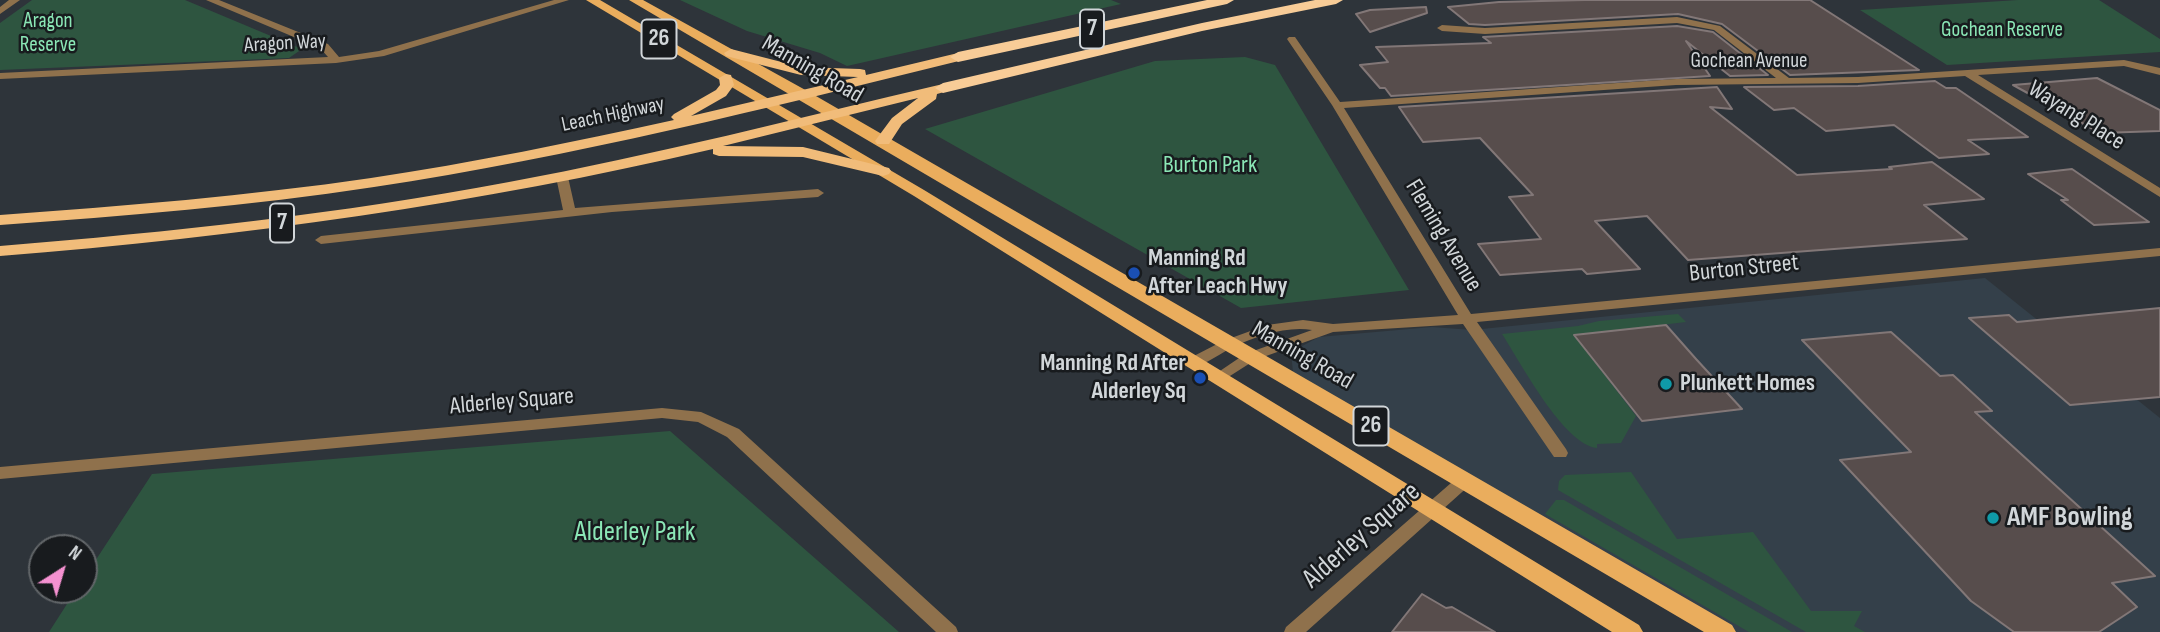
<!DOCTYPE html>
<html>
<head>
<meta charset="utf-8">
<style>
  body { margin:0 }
  #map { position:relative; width:2160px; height:632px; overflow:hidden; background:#2e343a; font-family:"Sofia Sans Condensed",sans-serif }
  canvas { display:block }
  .north { position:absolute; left:28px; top:534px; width:70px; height:70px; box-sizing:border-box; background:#181b1e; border:2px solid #626669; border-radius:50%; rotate:37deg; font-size:19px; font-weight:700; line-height:28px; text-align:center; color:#d1d6d9 }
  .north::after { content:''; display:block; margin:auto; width:24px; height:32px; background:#f591d1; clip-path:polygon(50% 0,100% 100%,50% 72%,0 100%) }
</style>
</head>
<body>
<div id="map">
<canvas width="2160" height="632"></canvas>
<div class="north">N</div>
</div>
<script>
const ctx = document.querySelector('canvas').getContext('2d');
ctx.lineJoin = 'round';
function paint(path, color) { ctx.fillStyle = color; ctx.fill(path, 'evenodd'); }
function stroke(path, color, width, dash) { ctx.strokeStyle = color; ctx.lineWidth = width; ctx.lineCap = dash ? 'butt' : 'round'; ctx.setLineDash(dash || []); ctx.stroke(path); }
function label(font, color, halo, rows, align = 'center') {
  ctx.font = font + ' "Sofia Sans Condensed",sans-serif'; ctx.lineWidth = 5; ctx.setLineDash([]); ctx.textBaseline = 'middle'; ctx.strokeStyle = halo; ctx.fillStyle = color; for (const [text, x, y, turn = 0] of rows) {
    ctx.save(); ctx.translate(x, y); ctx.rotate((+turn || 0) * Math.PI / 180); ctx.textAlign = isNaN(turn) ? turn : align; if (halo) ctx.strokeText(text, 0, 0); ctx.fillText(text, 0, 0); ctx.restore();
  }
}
paint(new Path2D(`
  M1985 278 2160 418V632H1733L1293 372 1291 352 1319 337 1432 327 1472 330Z`), '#34404a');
paint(new Path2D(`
  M32 0H185L302 49 289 58 0 70V23Z
  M680 0H1111L1121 4 847 66 820 53 747 31Z
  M2018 0H2099L2160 39V52L1947 65 1860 10Z
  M1245 57 1275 65 1409 290 1241 308 925 129 1155 61Z
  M1678 314 1686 322 1574 335 1636 416 1621 443 1597 444V448C1563 444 1521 363 1502 334L1578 326 1599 321Z
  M670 431 899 632H49L76 590H84V578L152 474Z
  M1631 472 1677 539 1753 532 1811 611H1862L1854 626 1865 632H1806L1558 490 1559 481 1565 475Z
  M1556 500H1564L1792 632H1749L1545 514Z`), '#2e5540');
const building = new Path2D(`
  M1585 0H1810L1919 70 1790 75 1722 24 1678 14 1485 25 1469 24 1448 7 1499 2Z
  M1426 7 1427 13 1370 32 1356 14 1370 10Z
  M1677 26 1713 32 1768 75 1730 76 1686 41 1710 76 1391 96 1385 88H1380L1360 65 1388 62 1376 47 1491 43 1483 37Z
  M2097 78 2160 110V131L2100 133 2013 85Z
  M1935 81 1946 88H1956L2028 137 1968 140 1989 154 1939 158 1894 125 1826 131 1794 108 1774 110 1744 87 1858 86Z
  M1717 87 1732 109 1710 107 1797 175 1892 169 1889 167 1932 162 1984 199 1924 205 1967 239 1688 260 1647 216 1595 221 1640 269 1587 274 1582 269 1500 275 1478 244 1541 239 1509 197 1533 195 1480 138 1423 142 1399 107Z
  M2072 169 2149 222 2094 225 2061 200H2068L2028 174Z
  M2160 308V397L2070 405 1969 318 2009 315 2017 322Z
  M1666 325 1696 359 1742 409 1642 421 1574 335Z
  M1891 332 1940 376 1953 375 1992 411 1975 412 2155 576 2112 583 2137 607 2099 632H2014L1971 601 1840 460 1911 452 1802 340Z
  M1422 594 1446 608 1452 607 1495 632H1392Z`);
paint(building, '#574d4c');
stroke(building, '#827777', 2);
paint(new Path2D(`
  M9 0H20L0 14V7Z
  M206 0H219L328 44 339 57 379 51 554 0H569L384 56 336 63 0 79V73L328 57 320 48Z
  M1677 17 1720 26 1789 78 1858 77 2124 60 2160 68V75L2124 66 1978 75 2160 188V197L1965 76 1858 83 1676 85 1344 108 1471 314 2160 248V256L1477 322 1566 449 1568 453 1566 457H1554L1463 324 1333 332 1255 360 1219 383 1214 381 1212 378 1214 375 1245 354 1312 330C1286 326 1257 336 1233 347 1220 353 1202 369 1188 365L1186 362 1188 359 1223 341 1267 325 1303 320 1333 324 1458 315 1332 105 1287 39 1289 37H1295L1340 102 1676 79 1776 78 1714 30 1677 23 1485 34 1442 31 1437 28 1442 25 1485 28Z
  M562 173 568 177 575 208 818 189 824 193 818 197 612 212 321 244 315 240 321 236 563 210 556 177Z
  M662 408 701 412 739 429 956 627 958 632H936L727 437 698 422 662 418 0 479V467Z
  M1465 474 1471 476 1473 480 1471 484 1306 632H1284L1286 627 1459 476Z`), '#8f714c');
paint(new Path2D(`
  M586 0H600L924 190 1639 625 1643 632H1612L914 196Z
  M629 0H643L809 92 1732 625 1736 632H1704Z`), '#eaad5d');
paint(new Path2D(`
  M731 49 801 67 860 69 865 70 866 75 958 53 965 57 963 60C768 108 572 157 374 187 250 206 125 216 0 225V215C124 206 248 196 371 178 472 163 573 142 674 120L671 117 674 114 716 90 720 85 719 78 726 74 731 75 734 85 726 96 691 116 858 77 801 75 726 56 724 53Z
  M943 84 948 85 950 88 948 91 937 94 936 99 902 124 889 144H877L875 141 892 118 918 98 723 146 803 147 889 168 891 171 889 174 883 176 803 157 719 156 713 154V149C478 204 241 237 0 256V246C171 232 341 214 509 182 655 155 799 118 943 84Z`), '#f1bc7a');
paint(new Path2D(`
  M1207 0H1234L1227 4 958 62 950 57 958 52Z
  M1315 0H1343L1336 4 1202 31 943 93 935 88 943 83 1202 23Z`), '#f8cc97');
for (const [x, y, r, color] of [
  [1134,273,7,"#1a4fb4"],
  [1200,378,7,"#1a4fb4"],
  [1666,384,7,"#0f9aa8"],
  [1993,518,7,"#0f9aa8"]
]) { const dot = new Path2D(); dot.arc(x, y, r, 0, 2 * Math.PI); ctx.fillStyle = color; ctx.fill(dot); stroke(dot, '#181b1e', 2.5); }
label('21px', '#8be7b6', '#181b1e', [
  ["Aragon",48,22],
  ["Reserve",48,46],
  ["Gochean Reserve",2002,31]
]);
label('21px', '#d1d6d9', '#181b1e', [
  ["Aragon Way",285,44,-3],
  ["Gochean Avenue",1749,62],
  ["Leach Highway",613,115,-12]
]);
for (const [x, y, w] of [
  [1092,29,24],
  [659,39,35],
  [282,223,24],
  [1371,426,35]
]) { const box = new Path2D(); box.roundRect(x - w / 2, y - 19.5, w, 39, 5); ctx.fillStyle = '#181b1e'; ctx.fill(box); stroke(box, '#d1d6d9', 2); }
label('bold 23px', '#d1d6d9', null, [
  ["7",1092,29],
  ["26",659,39],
  ["7",282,223],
  ["26",1371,426]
]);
label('24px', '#d1d6d9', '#181b1e', [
  ["Manning Road",812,70,30],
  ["Wayang Place",2076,116,32],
  ["Fleming Avenue",1443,236,59],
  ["Burton Street",1744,269,-6],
  ["Manning Road",1302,356,30],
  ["Alderley Square",512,402,-5]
]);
label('24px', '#8be7b6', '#181b1e', [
  ["Burton Park",1210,166]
]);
label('bold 24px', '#d1d6d9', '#181b1e', [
  ["Manning Rd",1148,259],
  ["After Leach Hwy",1148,287],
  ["Manning Rd After",1186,364,"right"],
  ["Alderley Sq",1186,392,"right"],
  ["Plunkett Homes",1680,384]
], 'left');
label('bold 28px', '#d1d6d9', '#181b1e', [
  ["AMF Bowling",2007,518]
], 'left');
label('28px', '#8be7b6', '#181b1e', [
  ["Alderley Park",635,533]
]);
label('28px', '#d1d6d9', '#181b1e', [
  ["Alderley Square",1362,536,-41]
]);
</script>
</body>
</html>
